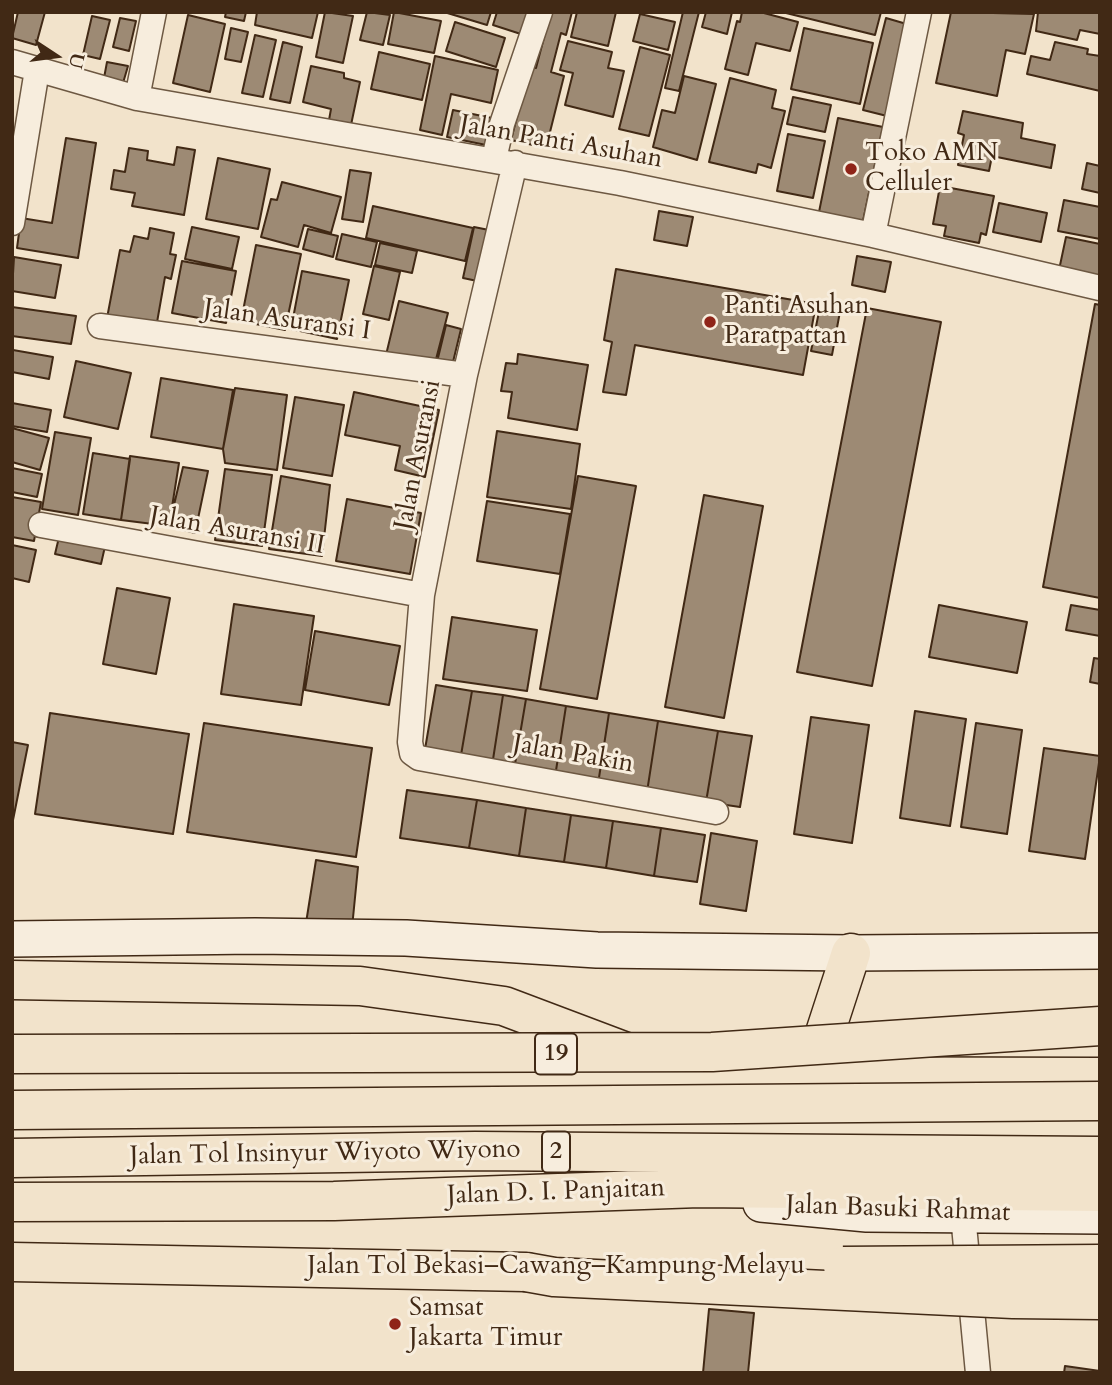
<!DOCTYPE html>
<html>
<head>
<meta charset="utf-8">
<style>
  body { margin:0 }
  #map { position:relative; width:1112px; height:1385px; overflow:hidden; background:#f2e3cb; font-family:Cardo,serif }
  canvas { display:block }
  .frame { position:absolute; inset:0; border:14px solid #412915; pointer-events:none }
  .north { position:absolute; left:21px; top:21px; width:70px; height:70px; -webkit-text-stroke:5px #f7eddd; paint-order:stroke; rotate:103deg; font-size:19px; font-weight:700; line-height:28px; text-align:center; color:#412915 }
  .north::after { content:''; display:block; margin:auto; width:24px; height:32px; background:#412915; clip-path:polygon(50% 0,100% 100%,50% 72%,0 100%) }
</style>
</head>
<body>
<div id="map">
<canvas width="1112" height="1385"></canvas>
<div class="frame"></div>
<div class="north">U</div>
</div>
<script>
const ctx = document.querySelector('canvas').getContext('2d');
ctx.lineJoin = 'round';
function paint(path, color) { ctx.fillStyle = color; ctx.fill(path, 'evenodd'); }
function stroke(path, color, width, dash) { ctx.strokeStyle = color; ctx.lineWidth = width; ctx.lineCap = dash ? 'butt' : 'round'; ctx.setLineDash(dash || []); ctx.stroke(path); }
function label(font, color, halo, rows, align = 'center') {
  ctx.font = font + ' Cardo,serif'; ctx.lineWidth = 6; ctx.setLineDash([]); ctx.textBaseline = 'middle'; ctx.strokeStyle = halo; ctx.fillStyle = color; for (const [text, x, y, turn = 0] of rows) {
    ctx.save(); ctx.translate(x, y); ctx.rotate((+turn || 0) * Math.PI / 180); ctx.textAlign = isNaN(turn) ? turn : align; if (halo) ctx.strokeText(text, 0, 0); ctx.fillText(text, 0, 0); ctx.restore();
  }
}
const building = new Path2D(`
  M18 12H45L36 45 12 38Z
  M226 12H246L244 21 225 17Z
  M257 12H318L312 38 255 25Z
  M325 12 353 16 343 63 316 57Z
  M367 12 390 15 383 45 360 40Z
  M394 12 441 21 434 53 388 44Z
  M444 12H491L487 25Z
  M497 12H535L527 36 493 25Z
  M546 12H572L566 35 561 33 551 72 564 76 546 148 511 140 530 67 536 68 546 30Z
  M577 12H616L608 46 571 37Z
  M683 12H699L679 91 665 88Z
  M706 12H732L727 34 702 27Z
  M742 12H760L798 22 790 51 756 43 748 75 725 69 737 21 740 22Z
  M782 12H881L875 35Z
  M951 12 1034 14 1025 54 1006 50 997 96 936 83Z
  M1038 12H1100V34L1080 30 1077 40 1036 31Z
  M640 14 675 22 668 50 633 41Z
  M188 15 225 24 210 92 173 83Z
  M92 16 110 20 100 59 83 55Z
  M120 18 136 21 129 51 113 47Z
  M886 18 910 25 887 116 863 110Z
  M455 22 505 38 496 67 446 51Z
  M231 28 248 32 241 62 225 59Z
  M804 28 873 43 860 104 791 89Z
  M255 35 276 40 263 97 242 93Z
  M568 41 612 52 608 68 624 71 613 117 565 105 573 73 560 70Z
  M283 42 302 47 290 103 270 99Z
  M1055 42 1088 49 1087 54 1100 56V91L1027 74 1031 56 1050 60Z
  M640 47 670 55 649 136 619 129Z
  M379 52 430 64 422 100 371 89Z
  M435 56 498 70 491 103 451 94 442 135 420 130Z
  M107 62 128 66 123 83 104 78Z
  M311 66 344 73V78L360 82 351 125 329 120 331 109 303 102Z
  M684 76 716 84 697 160 653 147 662 110 675 113Z
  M730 78 776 90 772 108 785 111 771 168 758 164 756 173 709 162Z
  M793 97 831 105 825 132 787 124Z
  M453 110 492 118 486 145 447 137Z
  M963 111 1023 123 1021 138 1055 145 1051 168 992 156 989 171 958 165 964 135 958 133Z
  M838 118 883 127 863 221 819 212Z
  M788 134 825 141 813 198 777 191Z
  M66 138 96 143 78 258 17 248 21 218 52 223Z
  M177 147 195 150 184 215 132 206 135 193 111 189 114 170 125 172 129 148 148 151 147 160 174 165Z
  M218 158 270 169 258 229 206 219Z
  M1087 163 1100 166V193L1082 189Z
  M350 170 371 173 363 222 342 219Z
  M282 182 341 197 331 233 304 225 298 247 261 237 271 199 277 200Z
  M940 186 994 196 986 235 981 233 979 243 944 236 946 226 933 224Z
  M1064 200 1100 207V239L1058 231Z
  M999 203 1047 213 1041 242 993 232Z
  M373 206 473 228 465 261 366 238Z
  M659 211 693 217 687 246 654 240Z
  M192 227 239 237 232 269 185 259Z
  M474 227 494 231 482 282 463 278Z
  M150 228 174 233 170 254 176 255 171 279 165 277 156 328 107 318 120 250 130 252 134 236 148 239Z
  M308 229 338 236 333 257 303 249Z
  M342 234 377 242 371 267 336 259Z
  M1066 237 1100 244V278L1059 270Z
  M380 243 417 251 412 273 375 265Z
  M256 245 301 254 285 330 241 321Z
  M857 256 891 262 885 292 852 285Z
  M14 257 61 265 55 298 12 291Z
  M182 261 236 271 226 323 172 313Z
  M374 266 400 272 389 320 363 314Z
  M616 269 816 304 803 375 635 345 626 395 603 392 612 342 604 340Z
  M302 271 349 280 337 339 291 329Z
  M399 301 448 313 434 367 386 355Z
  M821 302 841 306 832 355 811 351Z
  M1095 304 1100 305V598L1043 587Z
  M12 307 76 316 71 344 12 336Z
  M867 308 941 322 872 686 797 672Z
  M446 325 461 329 452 366 437 362Z
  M13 350 53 357 49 379 12 372Z
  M518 354 588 365 577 430 508 418 512 392 501 391 506 363 517 364Z
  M76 361 131 373 118 429 64 417Z
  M161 378 233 390 223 449 151 437Z
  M235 388 287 395 277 470 225 463 223 449Z
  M354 392 439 410 425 477 395 470 400 446 345 435Z
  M295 397 344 405 332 476 283 468Z
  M12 403 51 410 47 432 12 426Z
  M12 428 49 438 40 470 12 462Z
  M497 431 580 444 571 509 487 497Z
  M55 432 91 438 78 515 42 509Z
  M93 453 130 459 121 520 83 514Z
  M130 456 179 463 169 526 121 520Z
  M183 467 208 471 195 533 169 526Z
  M12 468 42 474 37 497 12 492Z
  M225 469 272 475 262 546 215 540Z
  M281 476 330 485 322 556 269 549Z
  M578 476 636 486 597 699 540 689Z
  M704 495 763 506 724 718 665 707Z
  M12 497 41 502 34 541 12 537Z
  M347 499 421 513 410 574 336 561Z
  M487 501 570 514 560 574 477 561Z
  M60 533 106 542 101 564 55 554Z
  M12 545 36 550 29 582 12 578Z
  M117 588 170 598 156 674 103 664Z
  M234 604 314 616 301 705 221 694Z
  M939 605 1027 622 1017 673 929 657Z
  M1071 605 1100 610V636L1066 630Z
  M452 617 537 630 527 691 443 679Z
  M315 631 400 646 389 705 305 690Z
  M1094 658 1100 659V684L1090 682Z
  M436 685 472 691 460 761 424 755Z
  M472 691 503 695 492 766 460 761Z
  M503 695 526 699 514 770 492 766Z
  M526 699 566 706 555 777 514 770Z
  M566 706 609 713 598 784 555 777Z
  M915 711 966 719 950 826 900 818Z
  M50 713 189 734 173 834 35 814Z
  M609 713 658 721 647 792 598 784Z
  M811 717 869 725 852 843 794 834Z
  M658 721 718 731 706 802 647 792Z
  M204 723 372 748 356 857 187 832Z
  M976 723 1022 730 1007 834 961 827Z
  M718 731 752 736 740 807 706 802Z
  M12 742 28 745 12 825Z
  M1044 748 1100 756 1085 859 1029 851Z
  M407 790 477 800 469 848 400 838Z
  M477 800 526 808 519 856 469 848Z
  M526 808 571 815 564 862 519 856Z
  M571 815 613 821 606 868 564 862Z
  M613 821 661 828 654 876 606 868Z
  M661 828 705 835 697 882 654 876Z
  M711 833 757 841 746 911 700 904Z
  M316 860 358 867 352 928 306 923Z
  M709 1309 754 1313 748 1373H703Z
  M1065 1366 1100 1371V1373H1064Z`);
paint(building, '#9d8a74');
stroke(building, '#412915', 2);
const street = new Path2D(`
  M12 62 137 98 620 183 873 235 1100 288
  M137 98 154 12
  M494 159 502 124 540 12
  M515 163 465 375 422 595 410 742 412 753 419 758 716 812
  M12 223 37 70
  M873 235 919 12
  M100 326 465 375
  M41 525 422 595
  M963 1215 978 1373`);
const secondary = new Path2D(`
  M12 939 255 936 406 938 597 950 851 953 1100 951
  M761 1204 867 1214 1100 1216`);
const highway = new Path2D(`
  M12 980 360 986 504 1006 626 1052
  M811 1076 851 953
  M12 1090 690 1076 1100 1077
  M12 1158 475 1151 1100 1156
  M12 1202 334 1201 699 1188 1100 1192
  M12 1262 526 1272`);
stroke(street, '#6d5842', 27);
stroke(secondary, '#412915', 38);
stroke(highway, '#412915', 41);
stroke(street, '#f7eddd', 24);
stroke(secondary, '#f7eddd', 35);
stroke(highway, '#f2e3cb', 38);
const highwayBridge = new Path2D(`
  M12 1054 712 1052 1100 1026
  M12 1110 1100 1101
  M843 1266 1100 1264
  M526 1272 554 1277 1013 1299 1100 1300`);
stroke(highwayBridge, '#412915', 41, []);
stroke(highwayBridge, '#f2e3cb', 38);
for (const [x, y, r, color] of [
  [851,169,7,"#8f2418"],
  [710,322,7,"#8f2418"],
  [395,1324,7,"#8f2418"]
]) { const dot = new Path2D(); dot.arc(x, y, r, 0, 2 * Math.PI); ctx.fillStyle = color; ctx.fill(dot); stroke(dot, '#f7eddd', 2.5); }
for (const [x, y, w] of [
  [556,1054,42],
  [556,1152,28]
]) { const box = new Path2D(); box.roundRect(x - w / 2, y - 20.5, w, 41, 5); ctx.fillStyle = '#f7eddd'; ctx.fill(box); stroke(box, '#412915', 2); }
label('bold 24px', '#412915', null, [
  ["19",556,1054],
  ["2",556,1152]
]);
label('26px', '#412915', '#f7eddd', [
  ["Jalan Panti Asuhan",561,143,10],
  ["Jalan Asuransi I",287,321,8],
  ["Jalan Asuransi",419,455,-79],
  ["Jalan Asuransi II",237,532,10],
  ["Jalan Pakin",573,755,10],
  ["Jalan Tol Insinyur Wiyoto Wiyono",325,1154,-1],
  ["Jalan D. I. Panjaitan",556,1193,-2],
  ["Jalan Basuki Rahmat",898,1210,2],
  ["Jalan Tol Bekasi–Cawang–Kampung Melayu",556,1267]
]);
label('26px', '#412915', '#f7eddd', [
  ["Toko AMN",865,154],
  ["Celluler",865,184],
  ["Panti Asuhan",724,307],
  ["Paratpattan",724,337],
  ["Samsat",409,1309],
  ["Jakarta Timur",409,1339]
], 'left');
</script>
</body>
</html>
